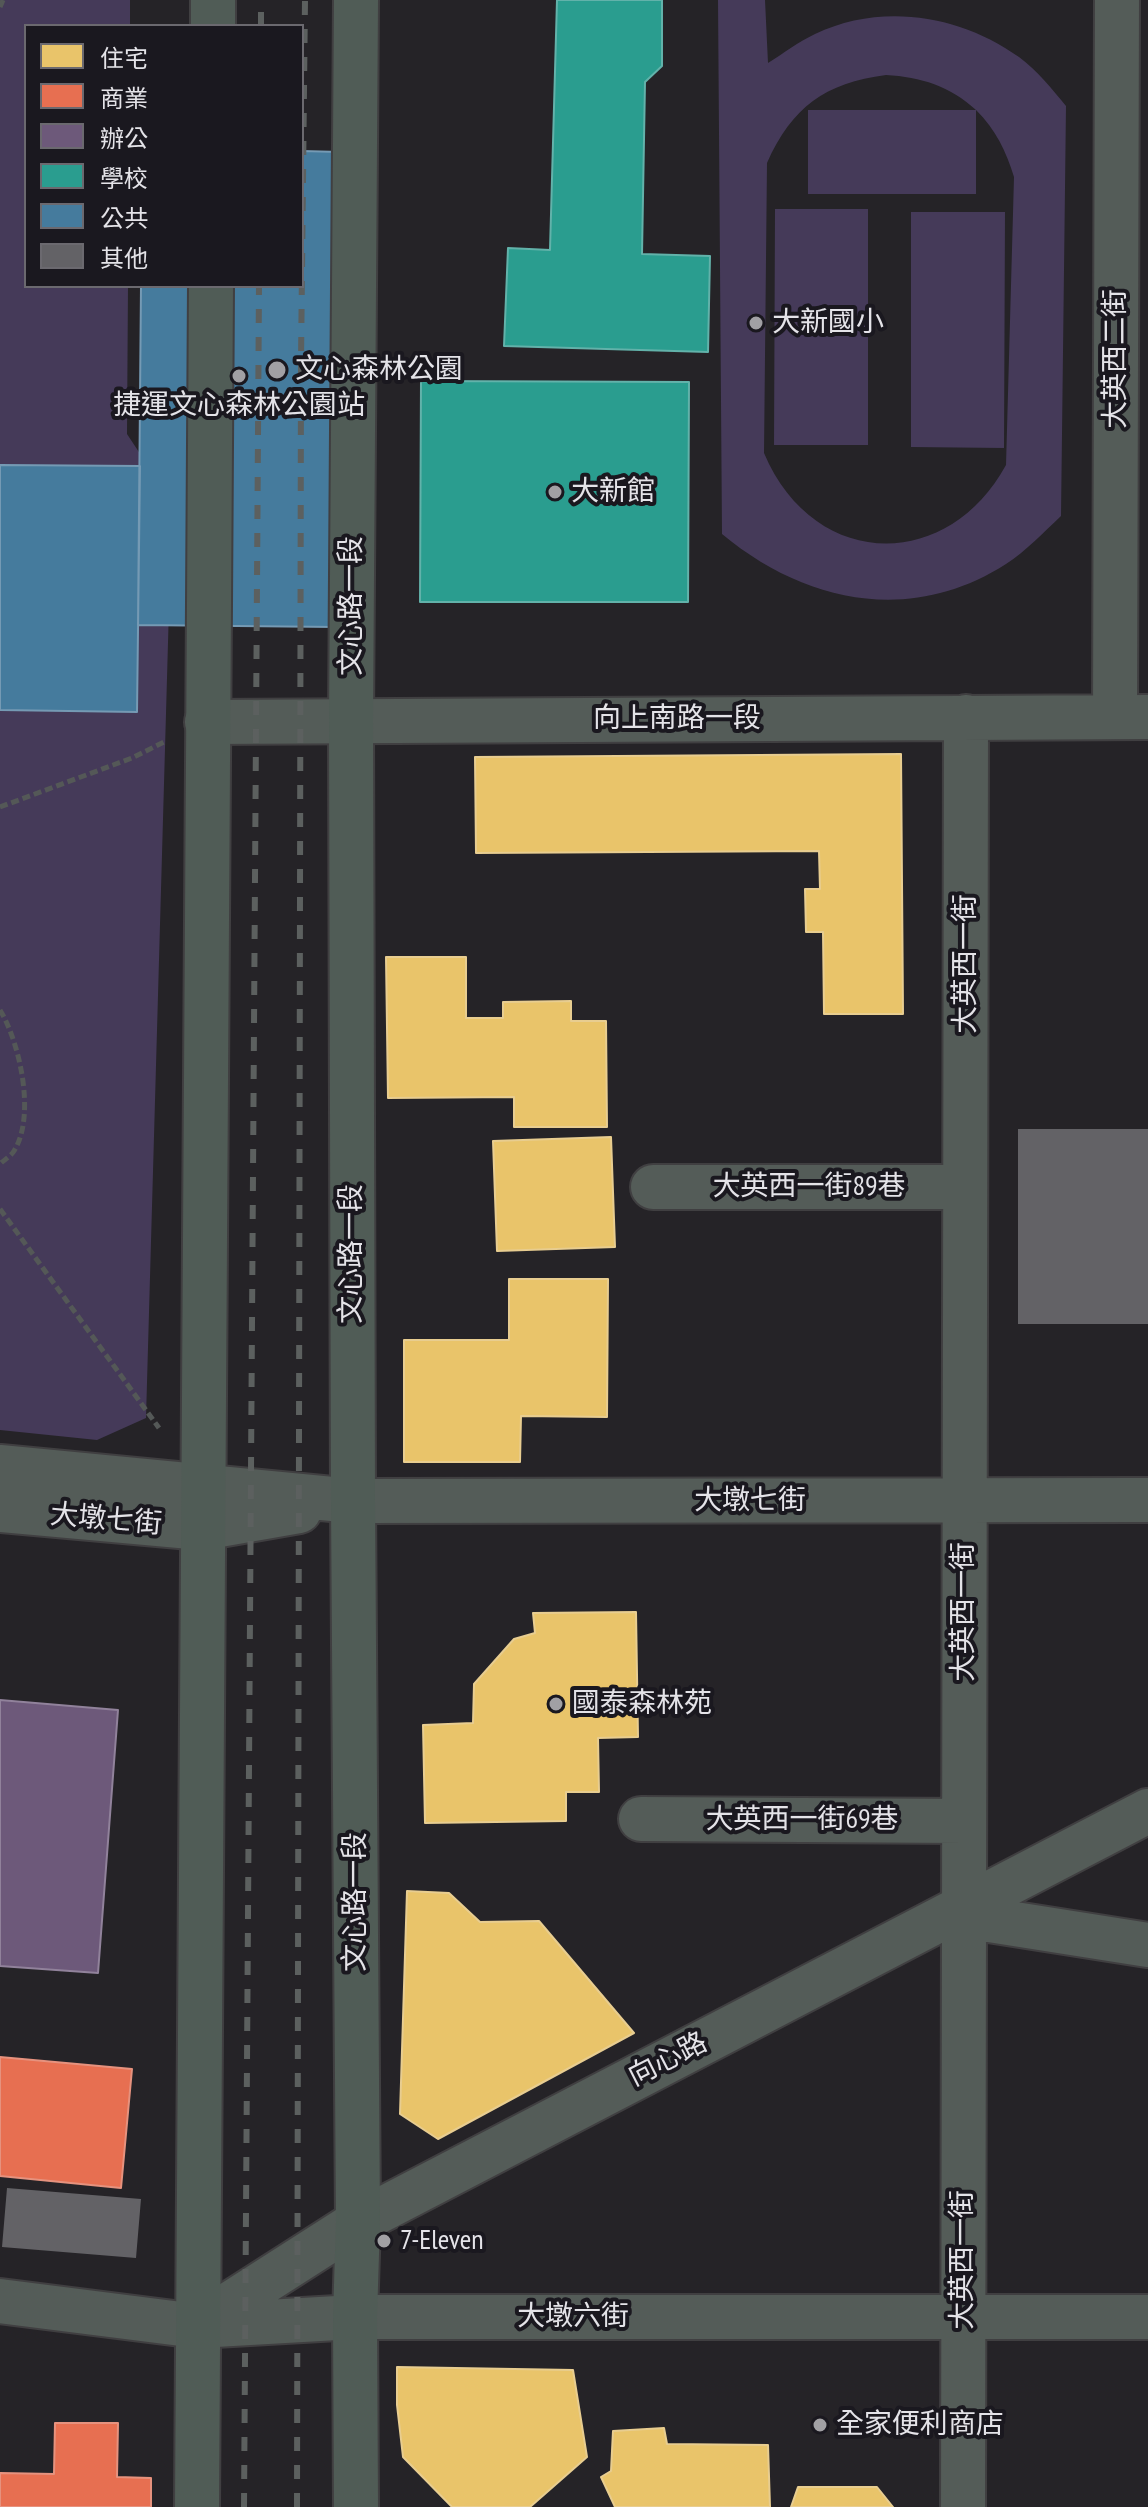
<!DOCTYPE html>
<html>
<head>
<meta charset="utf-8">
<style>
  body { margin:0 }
  #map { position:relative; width:1148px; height:2507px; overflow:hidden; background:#252327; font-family:"PT Sans Narrow","Noto Sans TC",sans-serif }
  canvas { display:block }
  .legend { position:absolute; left:24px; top:24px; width:280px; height:264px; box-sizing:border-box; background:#1a181f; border:2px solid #6b696f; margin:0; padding:10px 14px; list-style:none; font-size:24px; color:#e4e3e8 }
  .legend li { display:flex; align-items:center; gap:16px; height:40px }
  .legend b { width:40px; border:2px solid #6b696f }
</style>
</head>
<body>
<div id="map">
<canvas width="1148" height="2507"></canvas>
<ul class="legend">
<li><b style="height:22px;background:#e9c46a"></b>住宅</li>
<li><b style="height:22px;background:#e76f51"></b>商業</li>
<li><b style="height:22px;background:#6d597a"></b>辦公</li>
<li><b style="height:22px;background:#2a9d8f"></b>學校</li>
<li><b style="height:22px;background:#457b9d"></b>公共</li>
<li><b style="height:22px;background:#636266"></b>其他</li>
</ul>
</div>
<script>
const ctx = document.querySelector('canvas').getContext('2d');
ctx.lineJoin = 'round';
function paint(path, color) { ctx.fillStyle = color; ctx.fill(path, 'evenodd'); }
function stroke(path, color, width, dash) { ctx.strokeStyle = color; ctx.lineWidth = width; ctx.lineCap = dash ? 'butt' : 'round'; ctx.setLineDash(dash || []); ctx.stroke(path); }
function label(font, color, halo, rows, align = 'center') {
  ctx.font = font + ' "PT Sans Narrow","Noto Sans TC",sans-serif'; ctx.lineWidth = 8; ctx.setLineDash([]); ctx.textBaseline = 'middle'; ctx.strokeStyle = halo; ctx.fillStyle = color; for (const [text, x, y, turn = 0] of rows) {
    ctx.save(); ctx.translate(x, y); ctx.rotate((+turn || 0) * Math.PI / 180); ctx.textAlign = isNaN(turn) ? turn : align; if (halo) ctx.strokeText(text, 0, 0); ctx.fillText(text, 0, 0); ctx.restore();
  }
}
paint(new Path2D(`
  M0 0H130V26H26V286H128L127 434 172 502 146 1418 97 1440 0 1430Z
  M718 0H765L768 63C784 53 798 42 815 34 881 2 961 15 1019 57 1038 71 1052 89 1066 106L1061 516C1043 533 1026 551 1006 564 911 625 805 603 722 534ZM886 75C921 77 950 86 976 110H808V194H976V110C996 130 1006 151 1014 177L1006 465C946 574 813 569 764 453L767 163C792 107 825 83 886 75Z
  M775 209H868V445H774Z
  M911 212H1005L1004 448 911 447Z`), '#453a59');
const homes = new Path2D(`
  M901 754 903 1014H824L823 932H806L805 889H820L819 851 476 853 475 757Z
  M386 957H466V1018H503V1002L571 1001V1021H606L607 1127H514V1097L388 1098Z
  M611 1137 615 1247 497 1251 493 1141Z
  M509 1279H608L607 1417 521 1416 520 1462H404V1340H509Z
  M636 1612 638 1737 598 1738 599 1792H566V1821L425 1823 423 1725 473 1723 474 1684 514 1639 535 1633 533 1613Z
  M407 1891 449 1893 480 1922 539 1921 634 2033 438 2139 400 2114Z
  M397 2367 573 2370 587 2457 530 2507H452L403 2457 397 2405Z
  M664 2428 667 2444 768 2445 770 2507H615L601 2477 611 2471 613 2431Z
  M798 2487H877L893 2507H791Z`);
paint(homes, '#e9c46a');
stroke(homes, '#e8cd90', 2);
const shops = new Path2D(`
  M0 2057 132 2069 121 2188 0 2176Z
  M55 2423H118L117 2477 151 2478V2507H0V2473L54 2474Z`);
paint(shops, '#e76f51');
stroke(shops, '#e6927e', 2);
const offices = new Path2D(`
  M0 1700 118 1710 98 1973 0 1966Z`);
paint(offices, '#6d597a');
stroke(offices, '#91829b', 2);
const schools = new Path2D(`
  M557 0H662V66L645 82 642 254 710 256 708 352 504 346 508 248 550 250Z
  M421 381 689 382 688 602H420Z`);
paint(schools, '#2a9d8f');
stroke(schools, '#62b2aa', 2);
const public = new Path2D(`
  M302 151 340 152 336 627 138 625 141 286H302Z
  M0 465 140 466 137 712 0 710Z`);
paint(public, '#457b9d');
stroke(public, '#759ab4', 2);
paint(new Path2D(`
  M1018 1129H1148V1324H1018Z
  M7 2188 141 2199 136 2258 2 2247Z`), '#636266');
const minor = new Path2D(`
  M1115 717 1117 0
  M207 722 1148 717
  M653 1187H965
  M0 1467 353 1501 1148 1500
  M0 1510 202 1528 299 1511
  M641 1819 964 1821
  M964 1916 1148 1945
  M0 2301 197 2326 355 2317H1148
  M197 2325 358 2222 1148 1811
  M963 2507 966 717`);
const major = new Path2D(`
  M213 26V0
  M197 2507 211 286
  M356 2507 355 2317 358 2222 353 1501 351 720 356 0`);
stroke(minor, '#403f41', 48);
stroke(major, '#403f41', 48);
stroke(new Path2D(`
  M0 7 3 0
  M0 807 132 758 166 741
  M0 1010C20 1043 36 1116 14 1151 11 1156 4 1160 0 1164
  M0 1209 159 1428`), '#545857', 5, [8, 4]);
stroke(minor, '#545c58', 44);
stroke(major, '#505c56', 44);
stroke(new Path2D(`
  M261 26V0
  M244 2507 259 286
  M297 2507 301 361 305 0`), '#5c605f', 6, [14, 14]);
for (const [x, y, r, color] of [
  [756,323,8,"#a1a0a4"],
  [277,370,10,"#a1a0a4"],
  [239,376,8,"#a1a0a4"],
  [555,492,8,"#a1a0a4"],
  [556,1704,8,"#a1a0a4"],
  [384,2241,8,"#a1a0a4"],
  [820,2425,8,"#a1a0a4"]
]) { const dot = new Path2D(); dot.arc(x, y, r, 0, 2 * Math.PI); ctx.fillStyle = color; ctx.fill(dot); stroke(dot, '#1a181f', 3); }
label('28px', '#e4e3e8', '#1a181f', [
  ["大新國小",772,323],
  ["文心森林公園",295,370],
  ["捷運文心森林公園站",239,406,"center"],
  ["大新館",571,492],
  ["國泰森林苑",572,1704],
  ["7-Eleven",400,2241],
  ["全家便利商店",836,2425]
], 'left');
label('28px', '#e4e3e8', '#1a181f', [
  ["大英西二街",1116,359,-90],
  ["文心路一段",352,606,-90],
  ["向上南路一段",677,719],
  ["大英西一街",966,964,-90],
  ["大英西一街89巷",809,1187],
  ["文心路一段",352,1254,-90],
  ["大墩七街",750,1501],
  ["大墩七街",106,1520,5],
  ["大英西一街",964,1612,-90],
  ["大英西一街69巷",802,1820],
  ["文心路一段",356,1902,-90],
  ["向心路",668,2060,-27],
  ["大英西一街",963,2260,-90],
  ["大墩六街",573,2317]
]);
</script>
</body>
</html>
